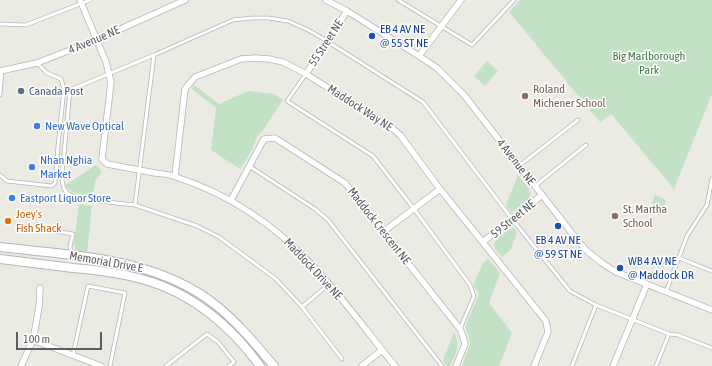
<!DOCTYPE html>
<html>
<head>
<meta charset="utf-8">
<style>
  body { margin:0 }
  #map { position:relative; width:712px; height:366px; overflow:hidden; background:#ecebe3; font-family:"Asap Condensed",sans-serif }
  canvas { display:block }
  .scale { position:absolute; left:16px; top:332px; width:86px; height:18px; box-sizing:border-box; border:2px solid #5b5e62; border-top:0; padding-left:5px; font-size:12px; line-height:14px; white-space:nowrap; color:#5b5e62; -webkit-text-stroke:3px #fff; paint-order:stroke }
</style>
</head>
<body>
<div id="map">
<canvas width="712" height="366"></canvas>
<div class="scale">100 m</div>
</div>
<script>
const ctx = document.querySelector('canvas').getContext('2d');
ctx.lineJoin = 'round';
function paint(path, color) { ctx.fillStyle = color; ctx.fill(path, 'evenodd'); }
function stroke(path, color, width, dash) { ctx.strokeStyle = color; ctx.lineWidth = width; ctx.lineCap = dash ? 'butt' : 'round'; ctx.setLineDash(dash || []); ctx.stroke(path); }
function label(font, color, halo, rows, align = 'center') {
  ctx.font = font + ' "Asap Condensed",sans-serif'; ctx.lineWidth = 3; ctx.setLineDash([]); ctx.textBaseline = 'middle'; ctx.strokeStyle = halo; ctx.fillStyle = color; for (const [text, x, y, turn = 0] of rows) {
    ctx.save(); ctx.translate(x, y); ctx.rotate((+turn || 0) * Math.PI / 180); ctx.textAlign = isNaN(turn) ? turn : align; if (halo) ctx.strokeText(text, 0, 0); ctx.fillText(text, 0, 0); ctx.restore();
  }
}
paint(new Path2D(`
  M520 0H712V94L674 189 611 114 600 122 509 12Z
  M487 61 498 71 485 86 474 76Z
  M194 85 219 104 248 91 274 94 283 100 262 132 257 137 252 150 240 169 211 150 216 108 192 89Z
  M96 165 102 171 95 182 93 196C83 195 71 195 65 185Z
  M518 175 529 189 531 193 529 199 511 213 506 205Z
  M655 195 666 200 660 216 649 211Z
  M79 204 92 206 87 253 77 252 74 244Z
  M513 227 517 232 511 249 502 257C500 254 494 249 494 246 493 240 509 230 513 227Z
  M488 259 500 273 489 303 512 333 499 366H462L470 344 469 337 465 327 479 294 473 285 482 265Z
  M454 332C461 346 456 353 450 366H447L443 360Z`), '#c2e1c5');
const service = new Path2D(`
  M398 0 472 45 514 0
  M0 24 26 25 90 0
  M154 55 70 90 62 175V181L64 189 67 193 79 199 135 205 197 226 219 237 276 279 302 307 342 359
  M306 74 287 101 373 156 414 209 470 285 474 296 460 329
  M0 95 2 70
  M249 166 315 209 328 220 442 366
  M519 166 578 120
  M0 175 7 181 52 186 55 183 58 146 64 89 61 79 47 73 37 63
  M535 186 586 145
  M135 205 154 55 233 20 252 18H268L288 21 308 30 322 38 423 102 512 219 570 291 596 305 572 366
  M49 230 73 234 70 246 71 254
  M679 258 712 271
  M666 292 687 236 707 205 712 179
  M596 305 669 334 678 335 712 348
  M302 307 329 284
  M73 355 88 286 125 293 110 366
  M166 366 207 334 218 342 234 362 229 366
  M656 366 669 334`);
const minor = new Path2D(`
  M80 0 106 62 111 82 102 159 107 164C123 167 139 170 155 173 162 174 169 174 176 177 229 194 276 226 314 267 343 298 368 333 395 366
  M326 0 347 11 419 56 437 68 464 95 578 241 588 252 602 263 616 272 712 310
  M419 56 461 0
  M0 71 37 63 96 40 185 0
  M306 74 347 11
  M175 176 185 89 195 77 241 59 255 58 269 59 283 62 306 74 392 128 400 135 440 189 546 321 548 332 534 366
  M231 200 264 139 275 138 345 183 460 329 462 334 465 344 456 366
  M383 232 440 189
  M483 242 542 195
  M33 340 101 366
  M21 366 33 340 39 307 40 288
  M362 366 382 350
  M613 366 647 284`);
const secondary = new Path2D(`
  M0 247C74 256 156 257 217 306 239 324 256 345 274 366
  M0 259C24 262 48 265 73 268 97 270 121 273 145 280 192 293 232 327 260 366`);
stroke(service, '#b3b5b9', 4.5);
stroke(minor, '#b3b5b9', 7);
stroke(secondary, '#b2b5b9', 10);
stroke(service, '#fff', 3);
stroke(minor, '#fff', 5.5);
stroke(secondary, '#fff', 8);
for (const [x, y, r, color] of [
  [372,36,4,"#1a4fb4"],
  [21,91,4,"#5c6f8a"],
  [525,96,4,"#8d6e63"],
  [37,126,4,"#3f7fe0"],
  [32,167,4,"#3f7fe0"],
  [12,198,4,"#3f7fe0"],
  [615,216,4,"#8d6e63"],
  [8,221,4,"#e8710a"],
  [558,226,4,"#1a4fb4"],
  [620,268,4,"#1a4fb4"]
]) { const dot = new Path2D(); dot.arc(x, y, r, 0, 2 * Math.PI); ctx.fillStyle = color; ctx.fill(dot); stroke(dot, '#fff', 1.5); }
label('12px', '#164399', '#fff', [
  ["EB 4 AV NE",380,29],
  ["@ 55 ST NE",380,43],
  ["EB 4 AV NE",558,240,"center"],
  ["@ 59 ST NE",558,254,"center"],
  ["WB 4 AV NE",628,261],
  ["@ Maddock DR",628,275]
], 'left');
label('12px', '#5b5e62', '#fff', [
  ["4 Avenue NE",94,40,-23],
  ["55 Street NE",326,43,-57],
  ["Maddock Way NE",360,108,33],
  ["4 Avenue NE",516,162,52],
  ["59 Street NE",513,219,-39],
  ["Maddock Crescent NE",379,226,52],
  ["Memorial Drive E",106,262,10],
  ["Maddock Drive NE",313,269,47]
]);
label('12px', '#3e7e48', '#fff', [
  ["Big Marlborough",649,56],
  ["Park",649,70]
]);
label('12px', '#785e54', '#fff', [
  ["Roland",533,89],
  ["Michener School",533,103],
  ["St. Martha",623,209],
  ["School",623,223]
], 'left');
label('12px', '#4e5e75', '#fff', [
  ["Canada Post",29,91]
], 'left');
label('12px', '#366cbe', '#fff', [
  ["New Wave Optical",45,126],
  ["Nhan Nghia",40,160],
  ["Market",40,174],
  ["Eastport Liquor Store",20,198]
], 'left');
label('12px', '#c56008', '#fff', [
  ["Joey's",16,214],
  ["Fish Shack",16,228]
], 'left');
</script>
</body>
</html>
